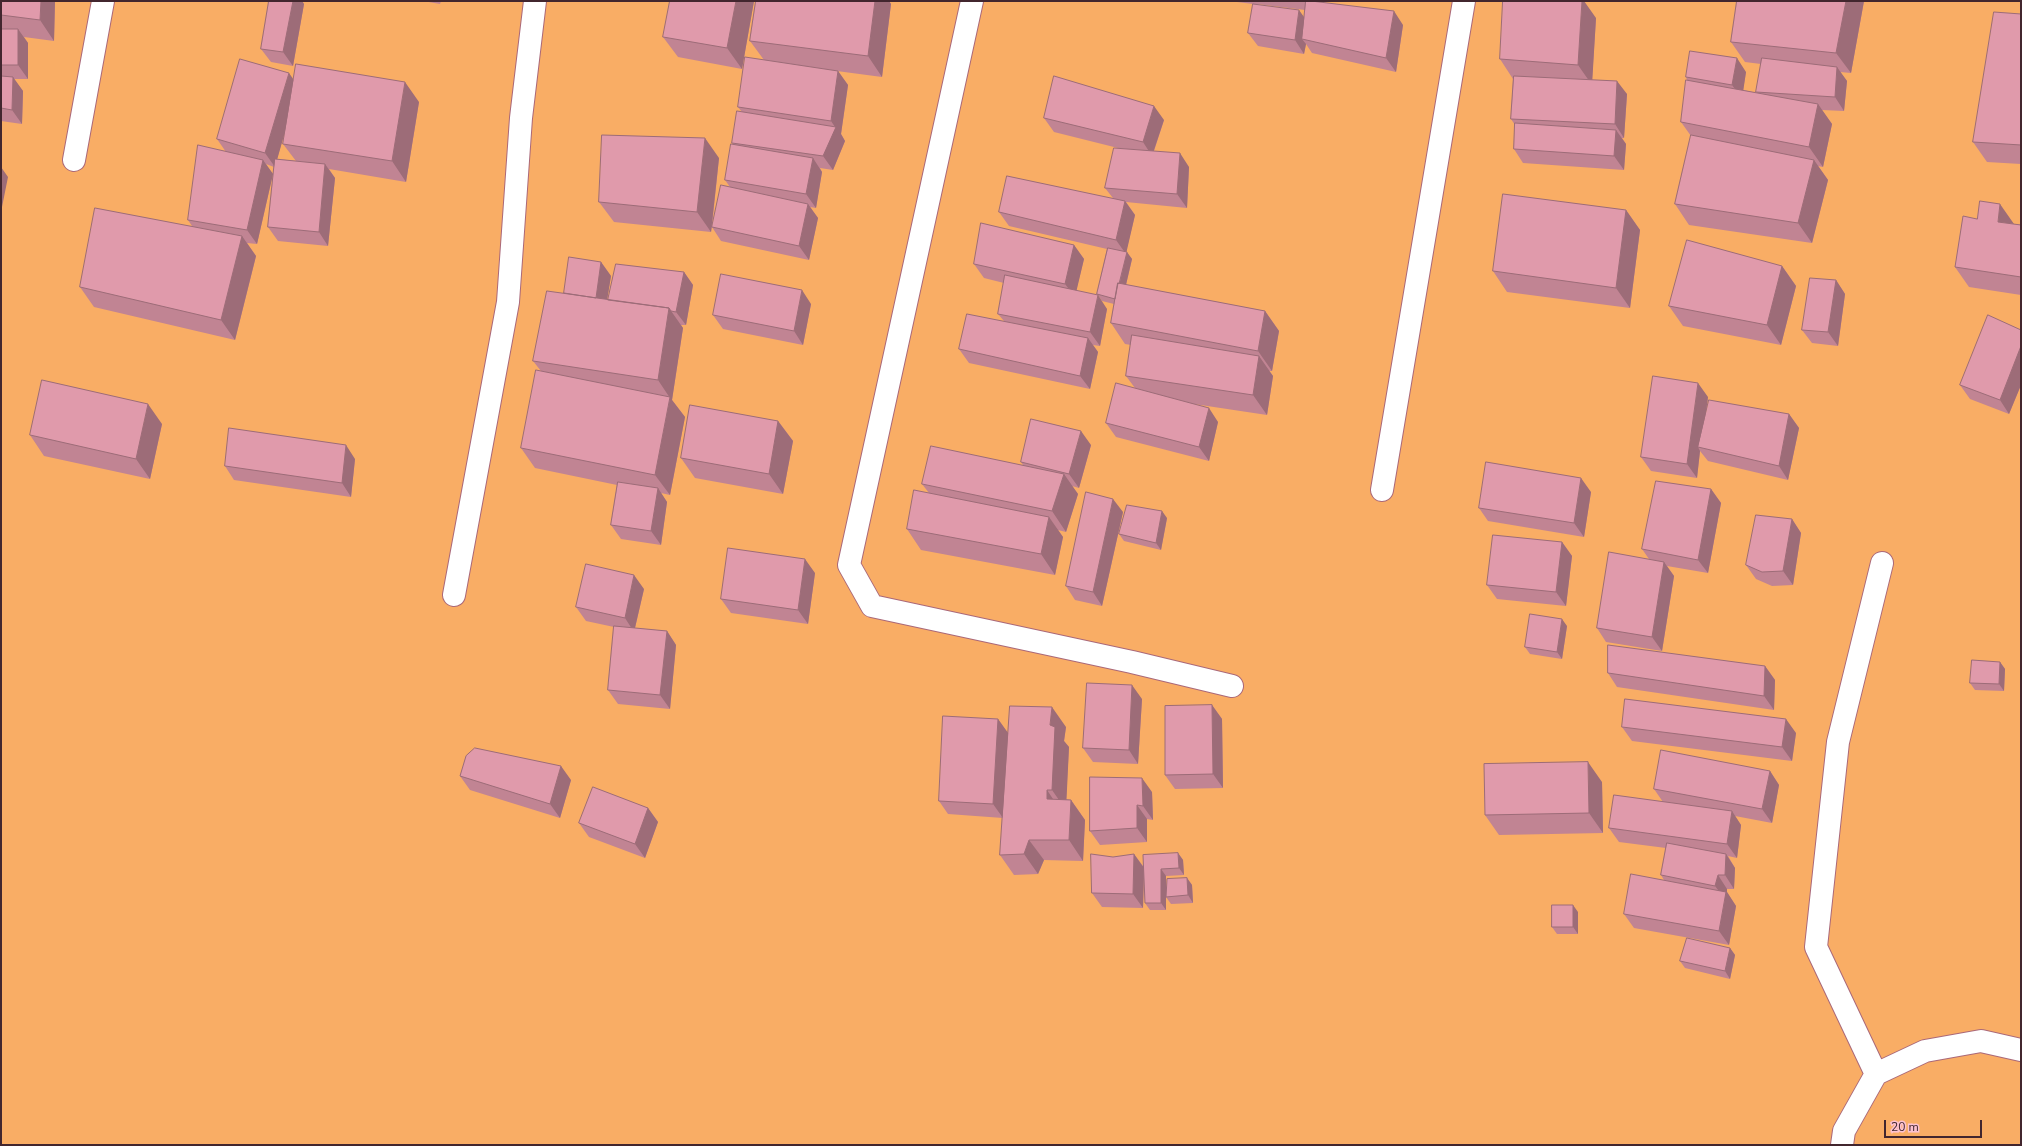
<!DOCTYPE html>
<html>
<head>
<meta charset="utf-8">
<style>
  body { margin:0 }
  #map { position:relative; width:2022px; height:1146px; overflow:hidden; background:#fdc2d0; font-family:"Nunito Sans",sans-serif }
  canvas { display:block }
  .frame { position:absolute; inset:0; border:2px solid #42262e; pointer-events:none }
  .scale { position:absolute; left:1884px; top:1120px; width:98px; height:18px; box-sizing:border-box; border:2px solid #42262e; border-top:0; padding-left:5px; font-size:12px; line-height:14px; white-space:nowrap; color:#42262e; -webkit-text-stroke:3px #fdc2d0; paint-order:stroke }
</style>
</head>
<body>
<div id="map">
<canvas width="2022" height="1146"></canvas>
<div class="frame"></div>
<div class="scale">20 m</div>
</div>
<script>
const ctx = document.querySelector('canvas').getContext('2d');
ctx.lineJoin = 'round';
function paint(path, color) { ctx.fillStyle = color; ctx.fill(path, 'evenodd'); }
function stroke(path, color, width, dash) { ctx.strokeStyle = color; ctx.lineWidth = width; ctx.lineCap = dash ? 'butt' : 'round'; ctx.setLineDash(dash || []); ctx.stroke(path); }
paint(new Path2D(`
  M1 1H2021V1145H1Z`), '#f9ad65');
const minor = new Path2D(`
  M972 1 849 565 872 606 1132 662 1232 686
  M74 160 103 1
  M1382 490 1464 1
  M1882 563 1838 742 1816 947 1876 1074 1925 1051 1981 1041 2021 1050
  M454 595 508 302 521 118 535 1
  M1842 1145 1844 1131 1876 1074`);
stroke(minor, '#aa6879', 24);
stroke(minor, '#fff', 22);
paint(new Path2D(`
  M1 1H55L54 41 24 37 28 43V79H14L23 91 22 124 1 121Z
  M269 1H302L304 4 293 66 271 62 261 49Z
  M423 1H441L440 4Z
  M754 1 742 69 678 57 663 37Z
  M756 1H889L891 4 882 77 799 66 838 71 848 85 841 134 845 141 833 170 820 168 822 172 816 208 810 207 818 218 809 260 721 241 712 227 711 232 614 222 599 202 719 158 712 226 730 187 725 180 733 144 732 143 742 112 738 107 764 60 750 41Z
  M1236 1H1314L1403 25 1396 72 1312 53 1306 44 1304 54 1258 46 1248 33 1253 4 1237 2ZM1257 4 1305 10 1304 18Z
  M1737 1H1864L1851 73 1840 72 1847 81 1844 111 1822 110 1832 124 1823 167 1818 166 1828 180 1812 243 1689 225 1675 204 1691 136 1681 122 1687 80 1686 77 1746 72 1743 90 1757 93 1761 64 1745 62 1731 42Z
  M2021 14V164L1987 162 1973 142Z
  M1596 18 1592 80 1627 94 1624 138H1622L1626 144 1624 170 1523 163 1514 149 1515 125 1511 119 1513 79 1500 59Z
  M294 80 419 102 406 182 329 169 335 178 328 246 278 241 268 227 274 167 266 164 273 174 257 244 247 243 256 256 235 340 94 307 80 287 192 226 188 220 226 152 217 139ZM285 131 283 144 296 161 277 159Z
  M1044 118 1164 120 1154 151 1189 167 1187 208 1126 202 1135 215 1126 252 1132 259 1126 285 1265 311 1279 331 1272 371H1269L1273 376 1267 415 1194 404 1218 422 1209 461 1116 437 1106 423 1135 388 1126 376 1131 345 1125 344 1111 323 1114 304 1102 301 1097 294 1107 249 1009 226 999 212 1113 198 1105 188 1122 149 1054 132Z
  M1626 210 1640 230 1630 308 1507 292 1493 271Z
  M1977 219 2021 225V295L1969 287 1955 267Z
  M1074 245 1084 259 1076 291 1107 309 1100 346 1093 345 1098 352 1090 389 969 363 959 349 1004 321 998 314 1004 283 984 278 974 264Z
  M601 262 611 276 607 299 684 272 693 285 686 325H681L683 328 672 400 685 417 670 495 661 493 667 502 661 545 621 539 611 525 617 485 535 468 521 448 541 371 533 361 564 293Z
  M1782 266 1796 286 1781 345 1683 326 1669 306Z
  M1836 280 1845 294 1838 346 1812 343 1802 330Z
  M811 304 803 345 723 329 713 315Z
  M2021 330V385L2009 414 1970 399 1960 385Z
  M1708 397 1706 414H1789L1799 428 1788 480 1708 461 1700 451 1697 478 1651 471 1641 457Z
  M778 421 793 441 783 494 695 478 681 458Z
  M162 424 150 479 44 456 30 435Z
  M1091 445 1079 488 1072 486 1078 494 1066 532 1058 530 1063 537 1055 575 921 550 907 529 929 493 922 484 1023 465 1021 462Z
  M355 459 351 497 234 480 225 466Z
  M1711 489 1721 503 1708 573 1667 566 1674 576 1662 651 1606 642 1597 628 1649 559 1642 549Z
  M1591 492 1584 537 1488 521 1479 508Z
  M1123 512 1102 606 1075 600 1066 586Z
  M1167 518 1161 550 1124 541 1119 534Z
  M1792 519 1801 533 1793 585 1772 586 1756 579 1746 565Z
  M1562 542 1572 556 1566 606 1497 599 1487 585Z
  M815 573 808 624 731 613 721 599Z
  M644 589 635 628 667 631 676 645 670 709 618 704 608 690 614 627 586 621 576 607Z
  M1567 626 1562 659 1530 654 1525 647Z
  M2000 662 2005 669 2004 691 1975 690 1970 683Z
  M1765 666 1775 680 1774 710 1617 687 1608 673Z
  M1142 699 1138 764 1093 762 1083 748Z
  M1212 705 1222 719 1223 788 1175 789 1165 775Z
  M998 719 1008 733 1066 727 1064 741 1069 747 1066 799 1071 800 1085 820 1083 861 1044 860 1038 874 1014 875 1000 855 1003 818 948 814 939 801Z
  M1622 727 1796 733 1792 761 1632 741Z
  M1770 771 1779 785 1772 823 1735 816 1741 825 1737 858 1728 856 1735 868 1734 889H1727V892L1736 906 1729 945 1634 928 1624 914 1664 880 1661 875 1666 848 1619 842 1609 828 1663 802 1654 789Z
  M460 776 571 780 560 818 470 790Z
  M1602 782 1603 833 1499 835 1485 815Z
  M1152 792 1153 820 1147 819V842L1100 845 1090 831Z
  M648 808 658 822 645 858 589 837 579 823Z
  M1178 853 1183 860 1184 875 1166 876V887L1187 878 1192 885 1193 903 1171 904 1166 897V910H1150L1145 903 1144 876 1143 908 1102 907 1092 893 1134 854 1143 866Z
  M1578 912V934H1557L1552 927Z
  M1730 948 1735 955 1730 979 1685 968 1680 961Z`), '#c18493');
paint(new Path2D(`
  M41 1H55L54 41 40 20Z
  M293 1H302L304 4 293 66 283 52Z
  M736 1H754L742 69 727 48Z
  M875 1H889L891 4 882 77 868 56Z
  M1582 1H1584L1596 18 1592 85 1578 65Z
  M1846 1H1864L1851 73 1836 53Z
  M1299 10 1309 24 1302 39 1306 44 1304 54 1295 40Z
  M1394 11 1403 25 1396 72 1386 58Z
  M18 29 28 43V79L18 65Z
  M1737 58 1746 72 1742 99 1732 85Z
  M1837 67 1847 81 1844 111 1835 97Z
  M838 71 848 85 841 134 845 141 833 170 823 156 835 127 831 121Z
  M289 73 298 86 275 167 265 153Z
  M13 77 23 91 22 124 12 110Z
  M1617 81 1627 94 1624 138 1615 124Z
  M405 82 419 102 406 182 392 161Z
  M1818 104 1832 124 1823 167 1809 147Z
  M1154 106 1164 120 1152 156 1143 142Z
  M1616 130 1626 144 1624 170 1614 156Z
  M705 138 719 158 711 232 697 212Z
  M1180 153 1189 167 1187 208 1177 194Z
  M813 158 822 172 816 208 806 194Z
  M263 160 273 174 257 244 247 230Z
  M1814 160 1828 180 1812 243 1798 223Z
  M325 164 335 178 328 246 319 232Z
  M1 167 8 177 1 212Z
  M1125 201 1135 215 1126 254 1116 240Z
  M808 204 818 218 809 260 799 246Z
  M2000 204 2014 224 1998 222Z
  M1626 210 1640 230 1630 308 1616 288Z
  M242 236 256 256 235 340 221 320Z
  M1074 245 1084 259 1075 297 1065 284Z
  M1127 252 1132 259 1121 306 1116 299Z
  M601 262 611 276 605 313 596 299Z
  M1782 266 1796 286 1781 345 1767 325Z
  M684 272 693 285 686 325 676 312Z
  M1836 280 1845 294 1838 346 1828 332Z
  M802 290 811 304 803 345 794 331Z
  M1098 295 1107 309 1100 346 1090 332Z
  M669 308 683 328 672 400 685 417 670 495 655 475 670 398 658 380Z
  M1265 311 1279 331 1272 371 1258 351Z
  M1088 338 1098 352 1090 389 1080 376Z
  M2021 346V385L2009 414 2000 400Z
  M1259 356 1273 376 1267 415 1253 395Z
  M1698 383 1708 397 1701 448 1698 447 1700 451 1697 478 1687 464Z
  M148 404 162 424 150 479 136 459Z
  M1209 408 1218 422 1209 461 1199 447Z
  M1789 414 1799 428 1788 480 1779 466Z
  M778 421 793 441 783 494 769 474Z
  M1081 431 1091 445 1079 488 1069 474Z
  M346 445 355 459 351 497 342 483Z
  M1064 474 1078 494 1066 532 1052 511Z
  M1581 478 1591 492 1584 537 1574 523Z
  M658 488 667 502 661 545 651 531Z
  M1711 489 1721 503 1708 573 1698 560Z
  M1113 499 1123 512 1102 606 1093 592Z
  M1162 511 1167 518 1161 550 1156 543Z
  M1049 517 1063 537 1055 575 1041 554Z
  M1792 519 1801 533 1793 585 1783 571Z
  M1562 542 1572 556 1566 606 1556 592Z
  M805 559 815 573 808 624 798 610Z
  M1664 562 1674 576 1662 651 1652 637Z
  M634 575 644 589 634 632 625 618Z
  M1562 619 1567 626 1562 659 1557 652Z
  M667 631 676 645 670 709 660 695Z
  M2000 662 2005 669 2004 691 1999 684Z
  M1765 666 1775 680 1774 710 1764 696Z
  M1132 685 1142 699 1138 764 1129 750Z
  M1212 705 1222 719 1223 788 1213 774Z
  M1052 707 1066 727 1064 741 1069 747 1066 810 1052 790 1050 725Z
  M998 719 1008 733 1003 818 993 804Z
  M1786 719 1796 733 1792 761 1782 747Z
  M1588 762 1602 782 1603 833 1589 813Z
  M561 766 571 780 560 818 550 804Z
  M1770 771 1779 785 1772 823 1762 809Z
  M1142 778 1152 792 1153 820 1143 806Z
  M1047 790 1061 811 1047 799Z
  M1071 800 1085 820 1083 861 1069 840Z
  M1137 805 1147 819V842L1137 828Z
  M648 808 658 822 645 858 635 844Z
  M1732 811 1741 825 1737 858 1727 844Z
  M1029 840 1044 860 1038 874 1024 854Z
  M1178 853 1183 860 1184 875 1179 868Z
  M1134 854 1144 868 1143 908 1133 894Z
  M1726 854 1735 868 1734 889 1725 875Z
  M1161 869 1166 876V910L1161 903Z
  M1718 875 1727 889V892L1736 906 1729 945 1719 931 1725 899 1715 886Z
  M1187 878 1192 885 1193 903 1188 895Z
  M1573 905 1578 912V934L1573 927Z
  M1730 948 1735 955 1730 979 1725 971Z`), '#9d6c78');
const building = new Path2D(`
  M1 1H41L40 20 1 15Z
  M269 1H293L283 52 261 49Z
  M670 1H736L727 48 663 37Z
  M756 1H875L868 56 750 41Z
  M1306 1H1311L1394 11 1386 58 1302 39Z
  M1503 1H1582L1578 65 1500 59Z
  M1737 1H1846L1836 53 1731 42Z
  M1253 4 1299 10 1295 40 1248 33Z
  M1994 12 2021 14V145L1973 142Z
  M1 29H18V65H1Z
  M1690 51 1737 58 1732 85 1686 77Z
  M745 57 838 71 831 121 738 107Z
  M1762 58 1837 67 1835 97 1756 92Z
  M240 59 289 73 265 153 217 139Z
  M296 64 405 82 392 161 283 144Z
  M1 76 13 77 12 110 1 108Z
  M1054 76 1154 106 1143 142 1044 118Z
  M1514 76 1617 81 1615 124 1511 119Z
  M1686 80 1818 104 1809 147 1681 122Z
  M737 111 836 127 823 156 732 143Z
  M1515 123 1616 130 1614 156 1514 149Z
  M602 135 705 138 697 212 599 202Z
  M1691 135 1814 160 1798 223 1675 204Z
  M731 144 813 158 806 194 725 180Z
  M198 145 263 160 247 230 188 220Z
  M1114 148 1180 153 1177 194 1105 188Z
  M275 159 325 164 319 232 268 227Z
  M1007 176 1125 201 1116 240 999 212Z
  M721 185 808 204 799 246 712 227Z
  M1503 194 1626 210 1616 288 1493 271Z
  M1980 201 2000 204 1998 222 2021 225V277L1955 267 1963 216 1977 219Z
  M95 208 242 236 221 320 80 287Z
  M981 223 1074 245 1065 284 974 264Z
  M1687 240 1782 266 1767 325 1669 306Z
  M1108 248 1127 252 1119 284 1118 283 1115 299 1097 294Z
  M569 257 601 262 596 298 564 293Z
  M616 264 684 272 676 312 671 311 669 308 608 300Z
  M721 274 802 290 794 331 713 315Z
  M1005 275 1098 295 1090 332 998 314Z
  M1810 278 1836 280 1828 332 1802 330Z
  M1118 283 1265 311 1258 351 1111 323Z
  M547 291 669 308 658 380 533 361Z
  M967 314 1088 338 1080 376 959 349Z
  M1988 315 2021 330V346L2000 400 1960 385Z
  M1132 335 1259 356 1253 395 1126 376Z
  M536 370 670 397 655 475 521 448Z
  M1653 376 1698 383 1687 464 1641 457Z
  M42 380 148 404 136 459 30 435Z
  M1116 383 1209 408 1199 447 1106 423Z
  M1709 400 1789 414 1779 466 1698 447Z
  M690 405 778 421 769 474 681 458Z
  M1031 419 1081 431 1069 474 1021 462Z
  M229 428 346 445 342 483 225 466Z
  M931 446 1064 474 1052 511 922 484Z
  M1486 462 1581 478 1574 523 1479 508Z
  M1656 481 1711 489 1698 560 1642 549Z
  M618 482 658 488 651 531 611 525Z
  M914 490 1049 517 1041 554 907 529Z
  M1086 492 1113 499 1093 592 1066 586Z
  M1127 505 1162 511 1156 543 1119 534Z
  M1756 515 1792 519 1783 571 1762 572 1746 565Z
  M1493 535 1562 542 1556 592 1487 585Z
  M728 548 805 559 798 610 721 599Z
  M1609 552 1664 562 1652 637 1597 628Z
  M586 564 634 575 625 618 576 607Z
  M1530 614 1562 619 1557 652 1525 647Z
  M614 626 667 631 660 695 608 690Z
  M1608 645 1765 666 1764 696 1608 673Z
  M1972 660 2000 662 1999 684 1970 683Z
  M1087 683 1132 685 1129 750 1083 748Z
  M1625 699 1786 719 1782 747 1622 727Z
  M1212 705 1213 774 1165 775V706Z
  M1010 706 1052 707 1050 725 1055 727 1052 790H1047V799L1071 800 1069 840H1029L1024 854 1000 855Z
  M943 716 998 719 993 804 939 801Z
  M475 748 561 766 550 804 460 776 466 756Z
  M1661 750 1770 771 1762 809 1654 789Z
  M1588 762 1589 813 1485 815 1484 764Z
  M1090 777 1142 778 1143 806 1137 805V828L1090 831Z
  M593 787 648 808 635 844 579 823Z
  M1614 795 1732 811 1727 844 1609 828Z
  M1667 843 1726 854 1725 875H1718L1715 886 1661 875Z
  M1178 853 1179 868 1161 869V903H1145L1143 855Z
  M1091 854 1113 857 1134 854 1133 894 1092 893Z
  M1631 874 1726 892 1719 931 1624 914Z
  M1187 878 1188 895 1166 897 1167 879Z
  M1552 905H1573V927H1552Z
  M1687 938 1730 948 1725 971 1680 961Z`);
paint(building, '#e09aab');
stroke(building, '#9d6c78', 1);
</script>
</body>
</html>
